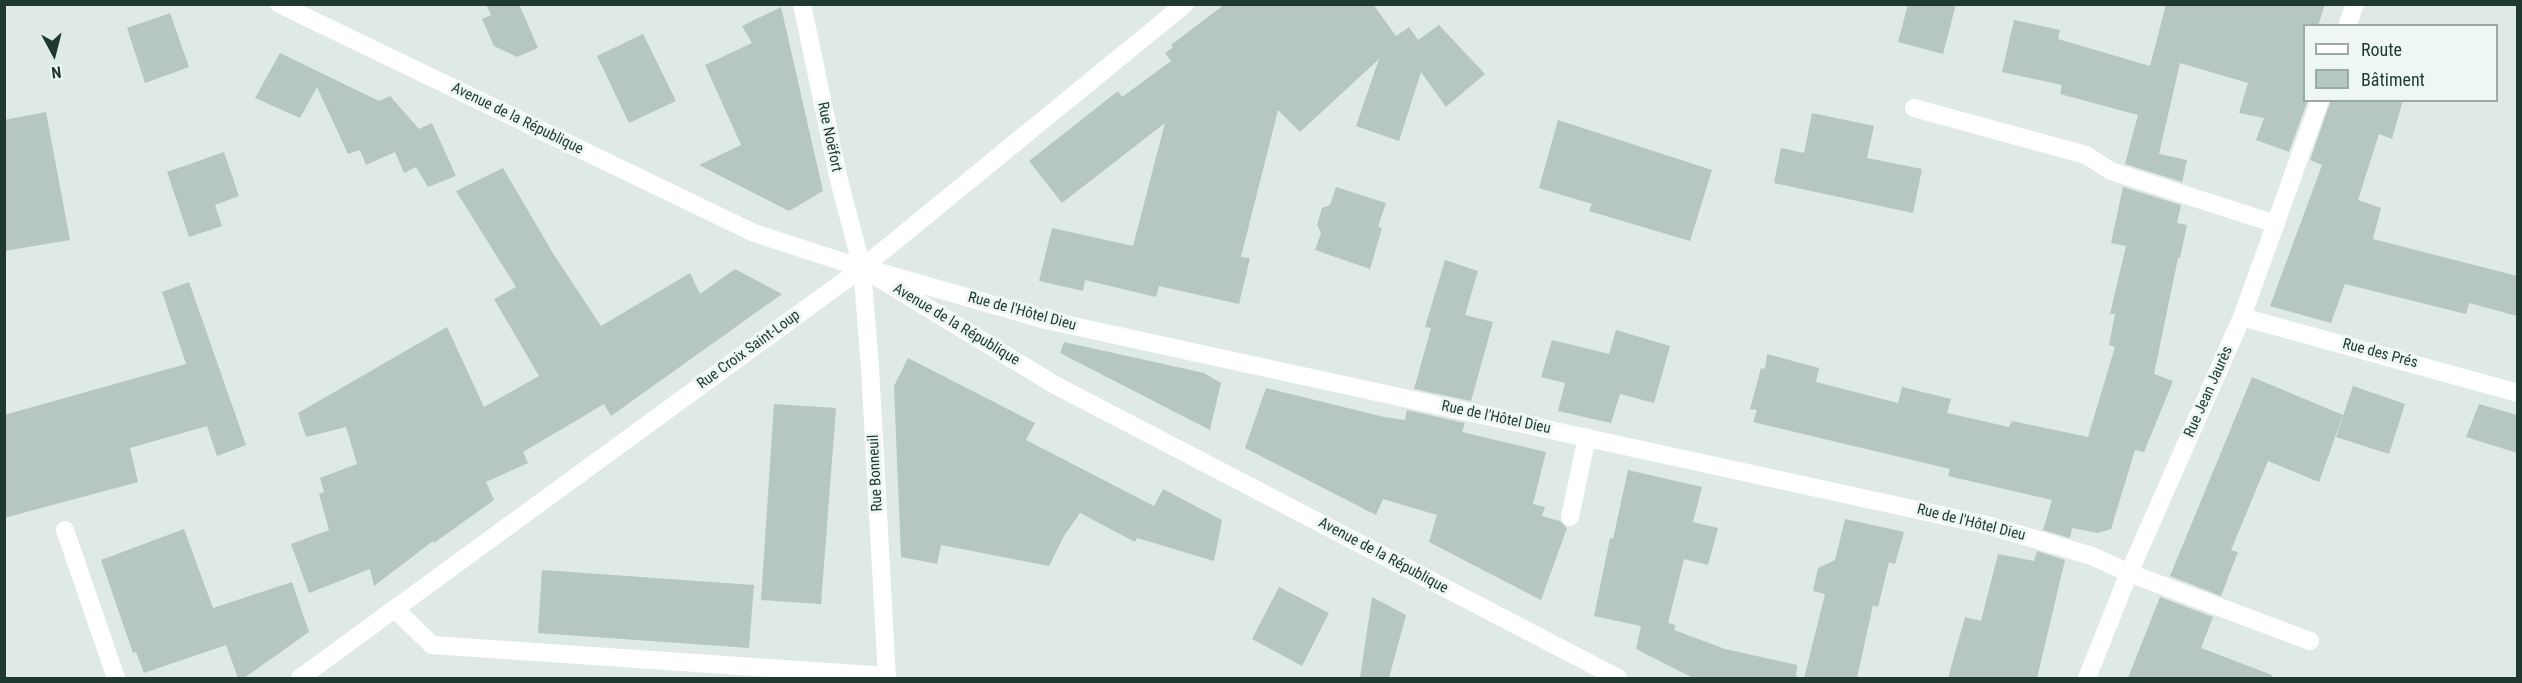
<!DOCTYPE html>
<html>
<head>
<meta charset="utf-8">
<style>
  body { margin:0 }
  #map { position:relative; width:2522px; height:683px; overflow:hidden; background:#deeae3; font-family:"Roboto Condensed",sans-serif }
  canvas { display:block }
  .frame { position:absolute; inset:0; border:6px solid #1f3930; pointer-events:none }
  .legend { position:absolute; left:2303px; top:24px; width:195px; height:78px; box-sizing:border-box; background:#eef7f1; border:2px solid #9baba4; margin:0; padding:8px 10px; list-style:none; font-size:18px; color:#1f3930 }
  .legend li { display:flex; align-items:center; gap:12px; height:30px }
  .legend b { width:30px; border:2px solid #9baba4 }
  .north { position:absolute; left:24px; top:24px; width:60px; height:60px; -webkit-text-stroke:4px #eef7f1; paint-order:stroke; rotate:173deg; font-size:16px; font-weight:700; line-height:24px; text-align:center; color:#1f3930 }
  .north::after { content:''; display:block; margin:auto; width:21px; height:27px; background:#1f3930; clip-path:polygon(50% 0,100% 100%,50% 72%,0 100%) }
</style>
</head>
<body>
<div id="map">
<canvas width="2522" height="683"></canvas>
<div class="frame"></div>
<ul class="legend">
<li><b style="height:8px;background:#fff"></b>Route</li>
<li><b style="height:16px;background:#b6c7bf"></b>Bâtiment</li>
</ul>
<div class="north">N</div>
</div>
<script>
const ctx = document.querySelector('canvas').getContext('2d');
ctx.lineJoin = 'round';
function paint(path, color) { ctx.fillStyle = color; ctx.fill(path, 'evenodd'); }
function stroke(path, color, width, dash) { ctx.strokeStyle = color; ctx.lineWidth = width; ctx.lineCap = dash ? 'butt' : 'round'; ctx.setLineDash(dash || []); ctx.stroke(path); }
function label(font, color, halo, rows, align = 'center') {
  ctx.font = font + ' "Roboto Condensed",sans-serif'; ctx.lineWidth = 6; ctx.setLineDash([]); ctx.textBaseline = 'middle'; ctx.strokeStyle = halo; ctx.fillStyle = color; for (const [text, x, y, turn = 0] of rows) {
    ctx.save(); ctx.translate(x, y); ctx.rotate((+turn || 0) * Math.PI / 180); ctx.textAlign = isNaN(turn) ? turn : align; if (halo) ctx.strokeText(text, 0, 0); ctx.fillText(text, 0, 0); ctx.restore();
  }
}
paint(new Path2D(`
  M486 4H519L538 48 517 57 494 46 482 19 491 15Z
  M1225 4H1373L1396 36 1409 27 1418 40 1439 25 1485 74 1446 107 1421 72 1399 141 1356 126 1379 59 1300 132 1278 110 1241 257 1250 258 1239 304 1159 286 1156 297 1085 280 1083 291 1039 281 1052 228 1133 246 1165 123 1062 203 1029 161 1118 91 1122 97 1171 61 1165 53 1173 47 1171 45Z
  M1908 4H1956L1943 54 1898 42Z
  M2166 4H2325L2318 26H2304V100H2308L2289 152 2256 140 2264 118 2239 113 2248 83 2180 63 2159 154 2187 160 2182 182 2125 164 2138 115 2060 94 2062 85 2002 72 2014 20 2060 30 2058 39 2150 66Z
  M781 7 823 191 789 211 699 165 741 145 705 65 752 43 742 26Z
  M170 13 189 67 145 83 127 28Z
  M643 34 676 101 629 123 597 56Z
  M280 53 379 101 390 96 419 129 432 123 456 176 428 187 416 167 404 173 395 152 366 165 360 150 348 154 317 87 300 118 255 98Z
  M2331 100H2403L2392 139 2379 134 2358 200 2381 208 2373 239 2517 276V316L2469 303 2466 314 2345 284 2331 323 2270 306 2322 165 2310 160Z
  M46 112 70 240 4 251V120Z
  M1812 113 1874 126 1867 158 1922 169 1913 213 1774 183 1781 148 1804 153Z
  M1558 120 1712 170 1690 241 1589 211 1592 204 1539 188Z
  M224 152 239 196 215 205 222 226 189 237 167 172Z
  M503 168 554 255 601 326 690 273 700 294 735 269 782 294 611 416 604 404 523 452 528 463 486 482 494 500 434 543 433 541 374 586 370 569 309 593 291 544 329 530 319 494 324 492 320 478 357 464 346 427 306 437 298 413 447 327 484 407 539 376 494 299 516 287 456 191Z
  M1336 187 1386 203 1378 227 1382 228 1370 269 1315 250 1321 233 1317 225 1322 208 1330 205Z
  M2123 187 2181 205 2177 223 2187 225 2180 258H2178L2154 374 2173 381 2144 452 2135 450 2111 529 2098 533 2072 528 2070 538 2043 530 2052 500 1948 476 1950 469 1753 422 1757 410 1750 409 1761 368 1765 369 1767 354 1819 368 1816 382 1898 403 1902 387 1951 399 1947 413 2009 427 2012 421 2088 437 2115 347 2109 345 2115 314H2110L2126 246 2111 243Z
  M1445 260 1478 271 1465 315 1493 322 1471 401 1414 389 1431 328 1425 327Z
  M189 282 246 445 217 456 207 426 130 448 138 482 4 518V415L186 364 162 292Z
  M1616 330 1670 346 1654 403 1620 394 1611 423 1558 411 1565 383 1541 377 1552 340 1609 354Z
  M1064 342 1204 373 1221 383 1210 430 1060 353Z
  M908 358 1035 423 1026 440 1154 506 1163 489 1222 520 1214 561 1137 538 1135 542 1080 513 1064 536 1049 566 941 545 937 564 901 557 894 386Z
  M2252 377 2343 415 2319 482 2268 461 2231 550 2238 552 2221 596 2170 576Z
  M2353 386 2405 404 2389 454 2336 437Z
  M1266 388 1384 417 1405 420 1407 410 1465 423 1462 432 1546 452 1533 504 1545 507 1542 516 1560 521 1567 528 1541 600 1429 542 1437 515 1383 499 1376 515 1245 448Z
  M774 404 836 408 821 604 761 600Z
  M2479 404 2517 415V453L2466 437Z
  M1628 470 1702 487 1693 522 1718 528 1708 565 1684 559 1668 623 1676 625 1674 630 1725 649 1797 665 1796 678H1693L1636 649 1641 626 1594 616 1610 538 1613 539Z
  M1845 519 1904 532 1895 564 1889 562 1878 607 1873 605 1857 678H1804L1825 594 1813 591 1818 568 1835 560Z
  M184 529 213 608 292 582 309 632 244 678H238L226 645 144 673 136 652 133 653 101 560Z
  M2037 551 2065 560 2037 678H1948L1965 617 1981 621 1998 554 2034 561Z
  M542 570 754 585 749 648 538 633Z
  M1279 587 1329 613 1302 666 1252 639Z
  M1372 597 1406 615 1389 678H1360Z
  M2160 597 2213 617 2201 648 2272 675V678H2128Z`), '#b6c7bf');
stroke(new Path2D(`
  M1914 108 2086 155 2111 171 2276 224
  M1570 517 1587 437
  M65 530 116 678
  M2129 573 2310 641`), '#fff', 18);
stroke(new Path2D(`
  M802 4 838 176 862 268 870 367 887 678
  M2347 26 2355 4
  M872 270 1046 320 1991 526 2092 556 2129 573
  M2242 317 2518 393
  M395 609 432 645 887 676
  M300 678 862 268 1185 4
  M2087 678 2129 573 2242 317 2320 100`), '#fff', 18);
stroke(new Path2D(`
  M279 4 754 233 862 268 1055 385 1618 678`), '#fff', 18);
label('15px', '#1f3930', '#eef7f1', [
  ["Avenue de la République",517,119,26],
  ["Rue Noëfort",829,137,78],
  ["Rue de l'Hôtel Dieu",1022,312,15],
  ["Avenue de la République",956,325,31],
  ["Rue Croix Saint-Loup",749,350,-36],
  ["Rue des Prés",2380,354,15],
  ["Rue Jean Jaurès",2209,392,-66],
  ["Rue de l'Hôtel Dieu",1496,418,12],
  ["Rue Bonneuil",876,473,-93],
  ["Rue de l'Hôtel Dieu",1971,523,14],
  ["Avenue de la République",1383,556,28]
]);
</script>
</body>
</html>
